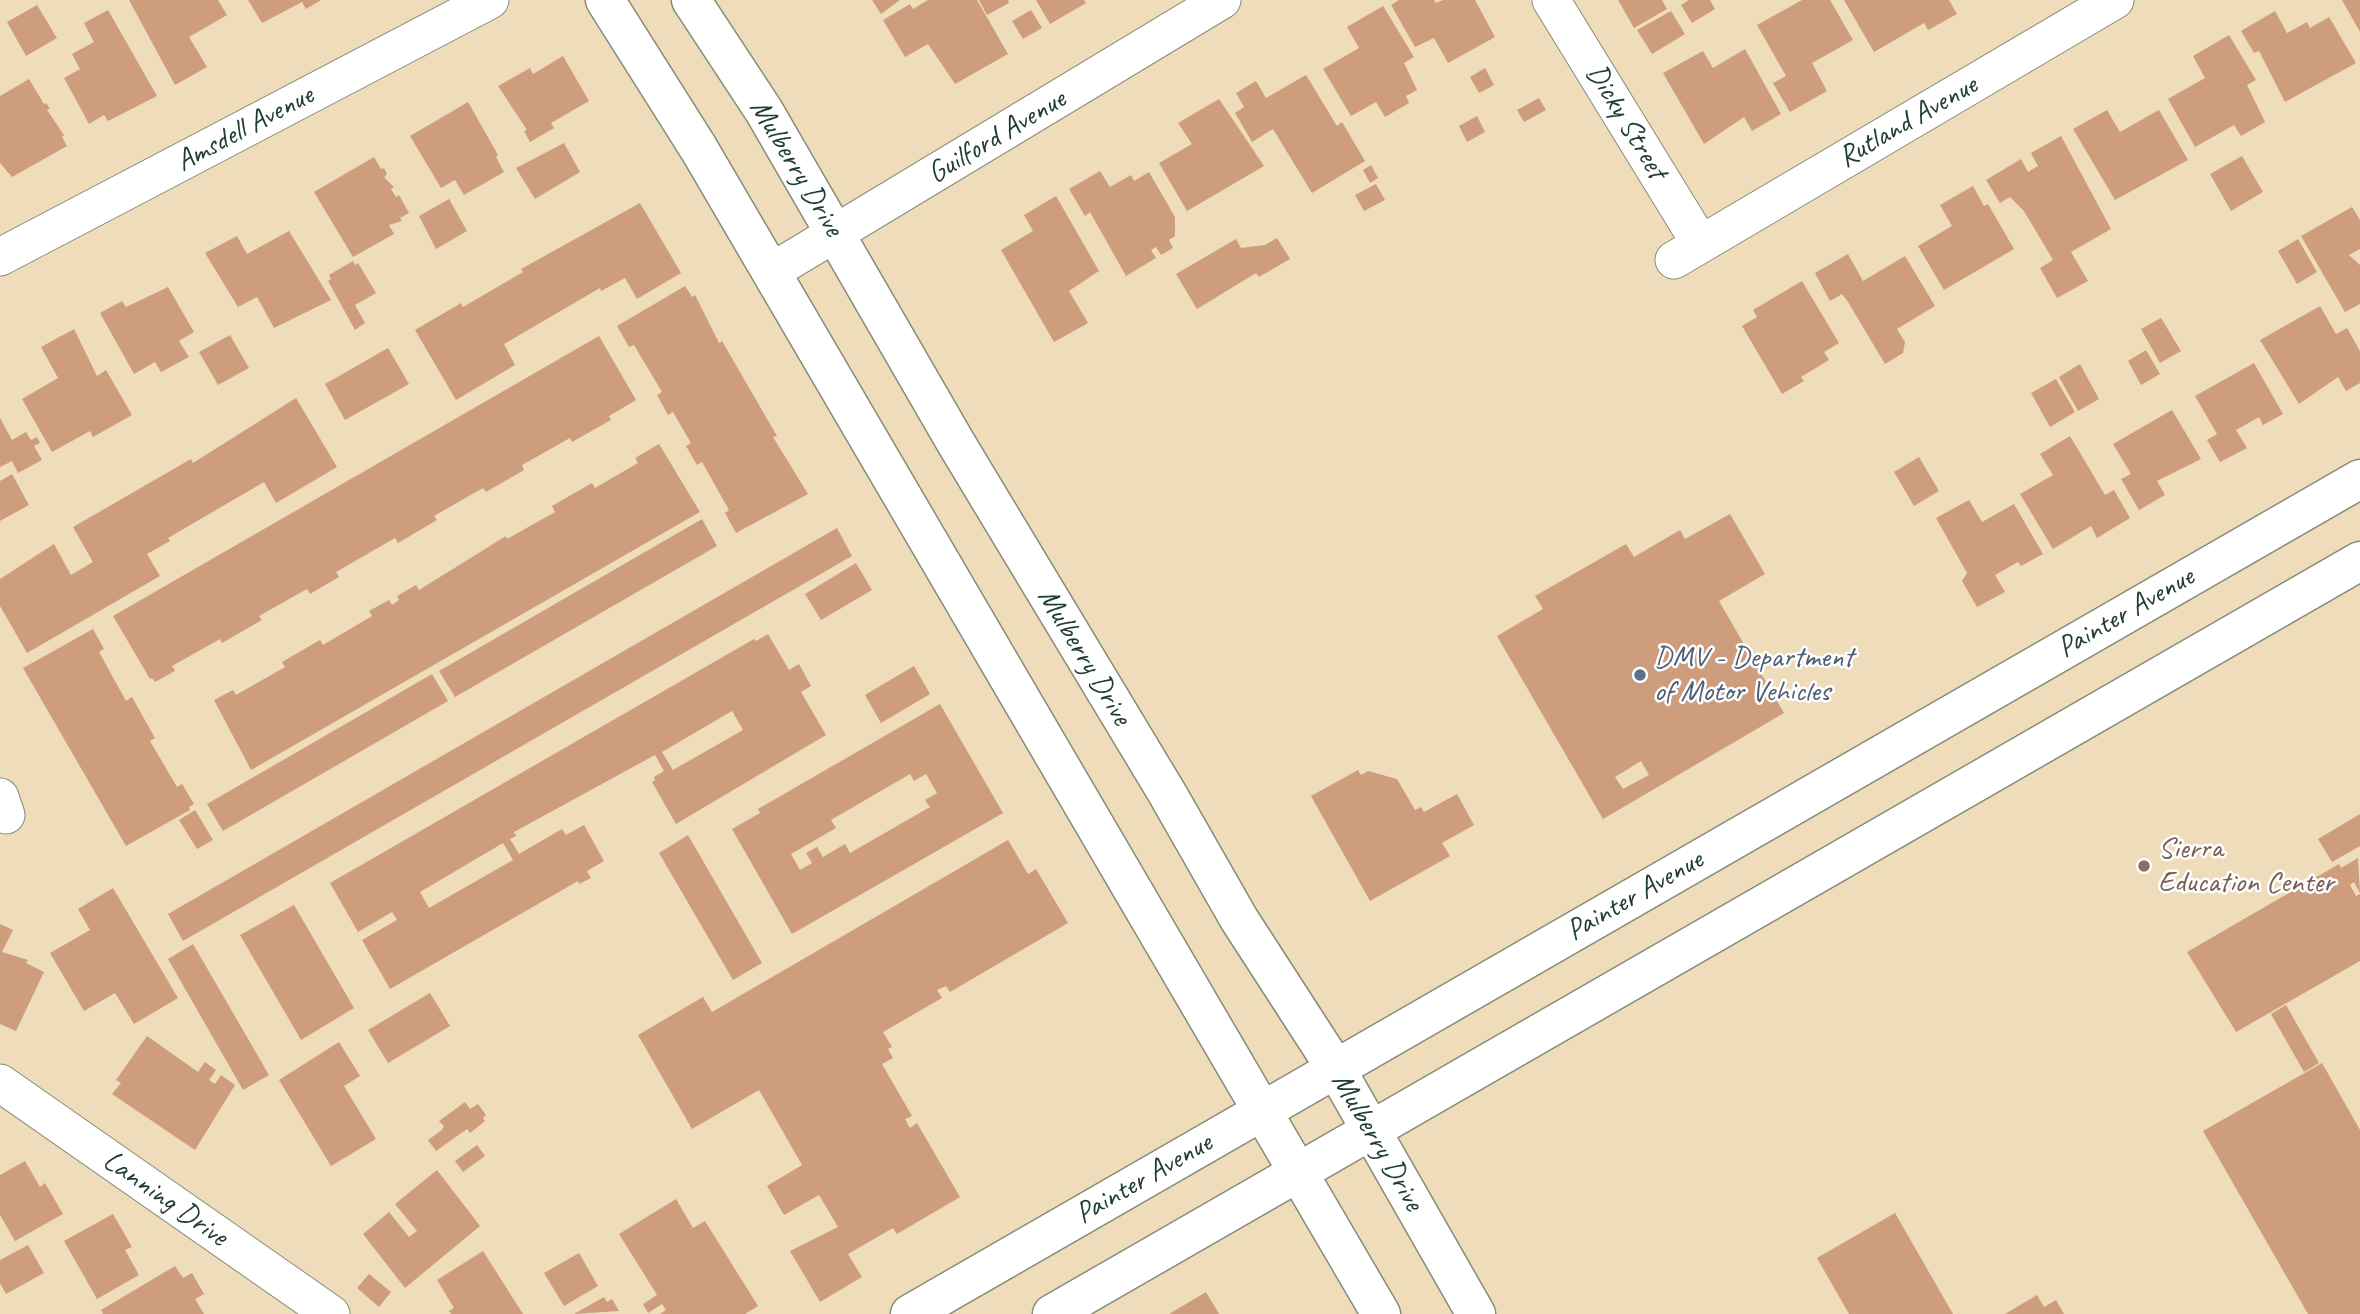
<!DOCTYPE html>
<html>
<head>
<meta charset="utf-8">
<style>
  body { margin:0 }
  canvas { display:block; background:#eedcba }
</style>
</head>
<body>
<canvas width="2360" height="1314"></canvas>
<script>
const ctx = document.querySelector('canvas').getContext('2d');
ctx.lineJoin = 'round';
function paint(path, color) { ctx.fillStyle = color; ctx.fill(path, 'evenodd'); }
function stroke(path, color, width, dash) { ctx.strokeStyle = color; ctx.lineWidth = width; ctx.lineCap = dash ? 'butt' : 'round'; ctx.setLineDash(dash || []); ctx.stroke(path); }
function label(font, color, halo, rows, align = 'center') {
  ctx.font = font + ' Caveat,sans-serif'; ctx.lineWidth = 5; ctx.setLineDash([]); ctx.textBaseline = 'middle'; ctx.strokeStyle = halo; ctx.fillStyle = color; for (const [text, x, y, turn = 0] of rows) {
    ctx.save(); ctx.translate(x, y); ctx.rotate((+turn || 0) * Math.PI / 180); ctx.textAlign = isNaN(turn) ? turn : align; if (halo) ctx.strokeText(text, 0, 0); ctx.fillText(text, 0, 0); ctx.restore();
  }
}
paint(new Path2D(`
  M129 0H218L227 15 189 37 207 67 175 85Z
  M248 0H321L306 9 302 2 262 23Z
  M872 0H900L881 14Z
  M928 0H977L1008 54 955 84 928 44 905 57 883 20 910 4 913 9Z
  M979 0H1008L1009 3 987 15Z
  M1036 0H1084L1086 3 1050 24Z
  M1399 0H1434L1436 3 1443 0H1475L1495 37 1448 63 1434 38 1415 47 1391 5Z
  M1618 0H1662L1667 9 1634 28Z
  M1689 0H1710L1715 9 1692 23 1681 5Z
  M1802 0H1830L1853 40 1812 63 1827 91 1790 112 1773 83 1786 76 1757 25Z
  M1844 0H1949L1957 14 1928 30 1924 23 1874 52Z
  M2342 0H2360V32Z
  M37 5 57 38 26 56 7 22Z
  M1383 6 1414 57 1404 63 1417 90 1406 96 1409 103 1385 117 1376 102 1351 116 1323 69 1359 48 1347 27Z
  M108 10 157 96 108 121 104 115 89 124 64 78 80 69 72 54 94 42 84 23Z
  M1031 10 1042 28 1023 39 1012 21Z
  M1671 11 1685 34 1652 54 1637 30Z
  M2275 11 2287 33 2307 22 2310 28 2329 17 2356 63 2285 102 2259 51 2254 53 2241 31Z
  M2229 35 2256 80 2247 85 2265 122 2241 136 2234 125 2195 147 2168 99 2205 78 2193 56Z
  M1745 49 1781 114 1752 131 1744 117 1704 144 1663 73 1703 51 1713 68Z
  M563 56 589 101 551 123 554 128 530 142 524 131 527 130 498 86 530 68 533 74Z
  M1485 68 1494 85 1479 93 1470 77Z
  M1306 75 1337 126 1342 122 1365 161 1312 193 1273 129 1252 142 1235 113 1244 107 1236 93 1256 81 1266 98Z
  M29 79 44 104 46 103 50 109 47 110 64 135 62 137 67 146 12 177 0 163V96Z
  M1539 98 1546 110 1524 122 1517 110Z
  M1219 99 1264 166 1187 211 1159 163 1192 144 1178 123Z
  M468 102 498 155 496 157 504 172 464 195 455 180 441 188 410 136Z
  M2107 110 2120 132 2159 110 2188 160 2115 200 2073 129Z
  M1477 116 1485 132 1467 142 1459 126Z
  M2061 136 2111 229 2071 252 2088 281 2057 298 2040 268 2053 260 2024 211 2010 197 2000 203 1986 180 2021 159 2028 172 2038 166 2031 153Z
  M564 143 580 172 535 199 516 168Z
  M2242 156 2263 192 2231 211 2210 174Z
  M374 157 381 169 384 168 387 174 384 177 394 187 391 189 396 197 399 195 409 213 400 218 402 221 389 225 394 234 353 257 314 192Z
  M1371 165 1378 178 1370 183 1363 170Z
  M1100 171 1110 187 1131 175 1134 181 1149 172 1175 217V236L1169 240 1173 248 1161 255 1156 247 1151 250 1156 258 1126 276 1090 212 1085 216 1069 189Z
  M1376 184 1385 200 1364 211 1355 195Z
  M1973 186 1984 206 1988 204 2014 249 1944 290 1918 246 1952 226 1940 205Z
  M1056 196 1099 271 1069 291 1088 323 1054 342 1001 250 1033 231 1024 215Z
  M449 199 467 231 436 249 419 216Z
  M640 203 681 273 637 299 625 278 601 291 600 288 504 344 515 365 456 400 415 330 461 303 463 307 523 272 521 269Z
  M2352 207 2360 220V249L2349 255 2360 265V304L2345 312 2301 236Z
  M289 231 331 300 274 328 257 297 238 307 205 253 237 236 247 254Z
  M1277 238 1290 259 1259 277 1256 273 1197 309 1176 274 1236 239 1241 248 1265 245Z
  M2298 239 2317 272 2297 284 2278 251Z
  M1848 254 1863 281 1905 256 1935 306 1897 329 1905 342 1903 353 1885 364 1848 302 1842 294 1830 301 1815 273Z
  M353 261 355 265 358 263 376 293 355 305 365 323 355 330 328 281 331 279 329 275Z
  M1802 281 1839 343 1824 352 1829 360 1801 377 1804 381 1782 394 1742 326 1757 317 1753 310Z
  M685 286 692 297 695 295 719 343 722 341 777 436 773 437 808 494 736 533 725 513 729 510 702 462 697 465 686 446 691 443 673 412 668 415 657 395 662 392 634 345 629 347 617 326Z
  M168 287 194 332 179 341 189 357 161 372 155 362 134 374 100 313 122 301 126 307Z
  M2320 306 2336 334 2347 328 2360 351V383L2346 391 2338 377 2299 404 2260 340Z
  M2161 318 2181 351 2160 363 2141 329Z
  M74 329 97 376 106 370 132 415 93 437 90 431 52 452 22 399 58 378 41 347Z
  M230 335 249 368 218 385 199 352Z
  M599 336 636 400 609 416 611 420 572 442 570 438 522 465 524 470 486 492 483 488 434 516 437 520 398 543 395 538 336 572 339 577 310 594 307 589 259 616 262 620 222 643 220 639 172 666 175 671 155 682 152 678 150 679 113 616Z
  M388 348 409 384 345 420 325 384Z
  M2146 350 2160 374 2141 385 2128 361Z
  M2254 363 2283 414 2263 425 2259 417 2236 430 2247 448 2220 462 2207 440 2217 434 2195 396Z
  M2080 364 2099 399 2078 411 2059 377Z
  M2056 379 2075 412 2050 427 2031 393Z
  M296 398 337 467 276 503 264 482 168 538 170 541 147 554 160 576 27 653 0 606V579L54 544 71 575 93 562 73 527 191 459 193 463Z
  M2172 410 2201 459 2157 481 2165 495 2139 510 2121 479 2131 474 2113 444Z
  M0 418 12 440 26 432 31 440 37 437 40 443 34 446 42 460 18 473 12 461 0 467Z
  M2070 436 2105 495 2114 490 2130 518 2097 538 2091 526 2053 549 2020 494 2053 475 2040 454Z
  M659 444 700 512 251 770 214 700 233 690 236 695 285 667 282 662 320 640 323 645 372 616 369 611 389 600 392 605 399 600 397 596 416 585 419 590 506 536 507 539 555 512 552 506 592 483 595 488 638 463 635 458Z
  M1919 457 1939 491 1914 506 1894 472Z
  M12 474 29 505 0 521V481Z
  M1969 500 1982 522 2014 504 2043 554 2021 566 2018 562 1995 575 2005 592 1977 607 1962 581 1967 573 1936 518Z
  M1730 514 1765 574 1719 601 1784 713 1603 819 1497 636 1543 609 1535 596 1626 544 1634 557 1680 530 1685 539ZM1641 761 1649 775 1623 789 1615 777Z
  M702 519 717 546 455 697 439 671Z
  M837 528 852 556 183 941 168 914Z
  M856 563 872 590 821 620 805 594Z
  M93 629 104 649 99 652 126 701 132 697 155 738 150 741 177 787 182 784 194 804 189 807 190 810 126 846 23 668Z
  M768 634 789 670 799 664 811 686 801 692 826 735 676 824 652 782 655 780 654 777 664 771 655 755 514 832 516 836 510 839 519 854 562 829 566 835 584 825 604 861 587 871 591 878 579 884 578 881 390 989 362 940 397 920 392 912 358 932 330 883 754 639 756 641ZM732 711 743 730 673 770 662 752ZM503 843 513 860 429 908 420 892Z
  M914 666 930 694 881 723 865 695Z
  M432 674 448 701 223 831 207 804Z
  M940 704 1003 813 792 934 732 829 760 813 758 809ZM910 774 914 781 926 774 937 793 925 800 930 807 850 853 845 844 823 857 817 847 806 853 812 863 800 870 791 854 836 828 831 820Z
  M1358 770 1361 775 1368 771 1397 779 1415 810 1421 807 1424 812 1457 794 1474 825 1442 843 1450 856 1370 901 1311 796Z
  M195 810 213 840 197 849 179 820Z
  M2360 814V846L2332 862 2318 839Z
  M688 835 762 963 733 980 659 853Z
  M1008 840 1028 874 1036 869 1068 923 950 992 946 986 937 990 942 998 883 1032 892 1047 888 1049 893 1058 882 1064 912 1116 905 1119 910 1128 917 1123 960 1197 897 1234 893 1228 848 1254 862 1277 820 1302 790 1251 838 1227 819 1195 784 1215 767 1186 802 1165 759 1090 692 1129 638 1035 703 997 712 1012Z
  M2358 858 2360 893 2354 882 2350 885 2356 896 2360 894V961L2236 1032 2187 952 2339 864 2341 868Z
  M113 888 178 998 134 1024 115 993 84 1011 50 953 90 930 78 909Z
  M294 905 354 1008 301 1040 240 935Z
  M0 924 13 930 2 952 28 960 26 963 44 972 16 1031 0 1024Z
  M193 944 269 1075 243 1090 168 959Z
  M430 993 450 1026 388 1063 368 1030Z
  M2286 1005 2319 1063 2304 1072 2271 1014Z
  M147 1036 198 1072 205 1062 216 1070 209 1080 215 1084 221 1075 235 1085 195 1150 112 1094 121 1083 116 1080Z
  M339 1042 360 1076 344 1086 376 1139 331 1166 279 1080Z
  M2322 1063 2360 1130V1314H2308L2203 1131Z
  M465 1102 470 1109 478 1104 486 1115 483 1118 485 1121 470 1133 467 1129 436 1151 428 1140 442 1130 444 1126 439 1121Z
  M477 1145 485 1156 463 1172 455 1161Z
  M25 1161 40 1187 45 1183 63 1214 15 1241 0 1215V1175Z
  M437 1170 480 1226 405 1288 363 1234 389 1212 409 1237 417 1231 395 1204Z
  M676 1199 693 1228 705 1221 758 1306 745 1314H660L666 1310 662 1304 648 1313 643 1304 657 1295 619 1234Z
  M1895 1213 1953 1314H1849L1817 1258Z
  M113 1214 132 1247 125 1250 139 1275 97 1299 64 1241Z
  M28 1245 44 1273 6 1294 0 1283V1260Z
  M483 1251 523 1314H451L449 1311 454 1308 437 1280Z
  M579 1253 598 1286 564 1306 544 1273Z
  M175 1266 183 1278 192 1273 204 1294 195 1299 204 1314H103L101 1310Z
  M369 1274 391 1292 379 1307 357 1288Z
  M1206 1292 1219 1314H1169Z
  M2037 1295 2044 1307 2056 1300 2064 1314H2005Z
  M604 1297 607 1302 612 1299 619 1311 574 1314Z`), '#ce9d7d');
const minor = new Path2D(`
  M1551 0 1700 243
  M0 257 490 0
  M1674 260 2115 0
  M771 272 1222 0
  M0 797 6 815
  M0 1083 331 1314`);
const primary = new Path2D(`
  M605 0 699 149 1381 1314
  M691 0 764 111 956 443 1167 793 1239 919 1336 1069 1476 1314
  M910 1314 2360 479
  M1052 1314 2360 561`);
stroke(minor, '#868c77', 39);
stroke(primary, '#868c77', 41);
stroke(minor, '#fff', 37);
stroke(primary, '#fff', 38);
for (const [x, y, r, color] of [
  [1640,675,7,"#5c6f8a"],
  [2144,866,7,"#8d6e63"]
]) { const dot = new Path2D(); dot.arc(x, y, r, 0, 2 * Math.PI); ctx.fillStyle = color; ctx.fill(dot); stroke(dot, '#fff', 2.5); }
label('30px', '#1f3d34', '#fff', [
  ["Dicky Street",1626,122,59],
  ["Rutland Avenue",1908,122,-30],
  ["Amsdell Avenue",245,129,-28],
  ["Guilford Avenue",997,137,-31],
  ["Mulberry Drive",796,168,59],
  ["Painter Avenue",2126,613,-30],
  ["Mulberry Drive",1084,657,59],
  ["Painter Avenue",1635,896,-30],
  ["Mulberry Drive",1377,1142,60],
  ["Painter Avenue",1144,1179,-30],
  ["Lanning Drive",165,1199,35]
]);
label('30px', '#4e5e75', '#fff', [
  ["DMV - Department",1654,658],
  ["of Motor Vehicles",1654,692]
], 'left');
label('30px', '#785e54', '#fff', [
  ["Sierra",2158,849],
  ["Education Center",2158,883]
], 'left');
</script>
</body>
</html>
